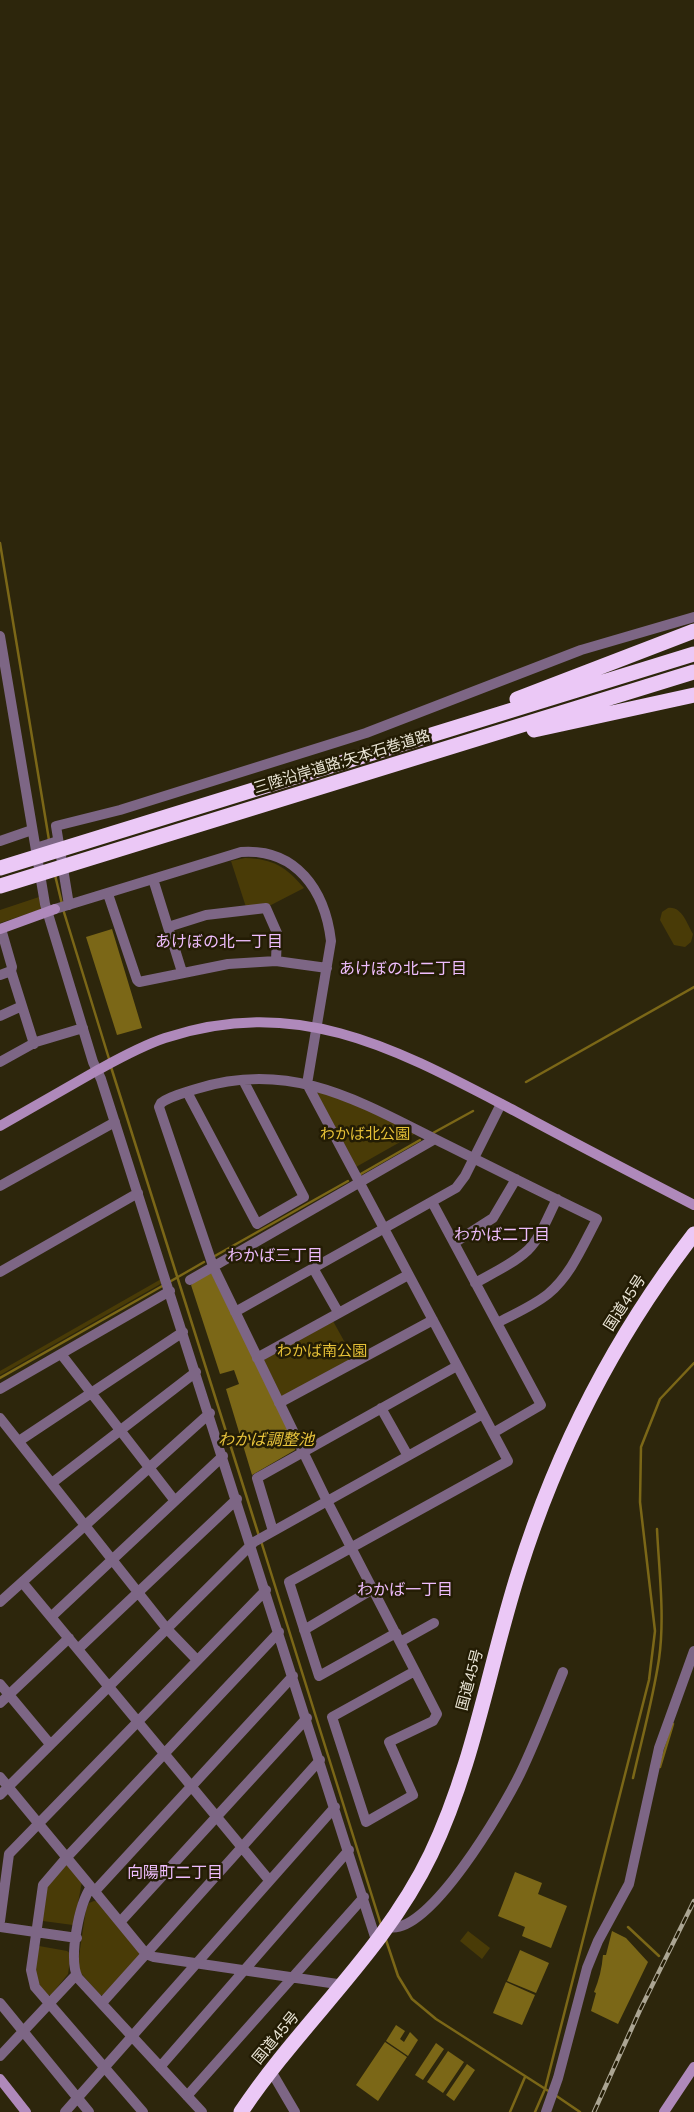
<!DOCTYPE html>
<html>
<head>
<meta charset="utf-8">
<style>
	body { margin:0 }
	canvas { display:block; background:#2d260c }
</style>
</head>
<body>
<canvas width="694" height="2112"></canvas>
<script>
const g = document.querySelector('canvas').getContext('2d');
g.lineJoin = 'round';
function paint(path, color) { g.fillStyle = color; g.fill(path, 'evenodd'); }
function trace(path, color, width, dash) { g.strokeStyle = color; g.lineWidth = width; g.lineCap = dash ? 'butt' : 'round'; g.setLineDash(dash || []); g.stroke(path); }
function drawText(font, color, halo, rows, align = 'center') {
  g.font = font + ' Mulish,"Noto Sans JP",sans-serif'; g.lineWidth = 5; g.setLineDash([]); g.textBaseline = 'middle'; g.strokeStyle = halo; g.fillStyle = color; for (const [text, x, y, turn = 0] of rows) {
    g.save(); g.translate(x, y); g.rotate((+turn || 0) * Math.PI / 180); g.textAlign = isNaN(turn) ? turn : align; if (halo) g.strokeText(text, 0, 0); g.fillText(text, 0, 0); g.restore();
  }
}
paint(new Path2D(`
	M245,858C274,859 286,867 304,888L271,905L246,907L231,861Z
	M39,897L42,907L39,910L0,923V910Z
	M668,908C682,906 687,924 693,934L691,942L685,947L674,945L660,920L662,912Z
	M318,1090L341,1097L416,1133L356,1167L316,1093Z
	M163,1278L164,1282L0,1375V1371Z
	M333,1321L354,1359L281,1397L263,1362L265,1359Z
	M68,1864L82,1881L75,1920L73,1925L43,1921L41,1918L47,1882Z
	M94,1901L101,1902L141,1951L140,1956L105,1995H100L80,1972L78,1963L86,1909L89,1903Z
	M468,1931L490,1948L482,1959L460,1941Z
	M39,1946L67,1951L71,1954L68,1974L51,1995H47C31,1975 34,1970 39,1946Z`), '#493b07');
paint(new Path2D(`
	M112,929L142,1028L117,1035L86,937Z
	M208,1272L212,1274L296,1447L295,1450L252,1475L226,1389L239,1384L234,1370L220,1374L191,1285Z
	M515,1872L542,1883L538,1894L567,1906L551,1948L522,1936L525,1927L498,1916Z
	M612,1931L626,1938L648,1962L618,2024L591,2011L596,1993L594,1992C599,1980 602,1968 603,1955H606Z
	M520,1950L549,1963L536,1993L507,1981Z
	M506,1982L535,1995L522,2025L493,2013Z
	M396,2025L405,2031L400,2039L404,2042L410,2032L418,2040L408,2056L386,2041Z
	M385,2042L407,2057L378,2101L356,2085Z
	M436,2043L444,2049L423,2080L415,2075Z
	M448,2051L464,2062L443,2093L427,2082Z
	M467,2064L475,2070L454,2101L446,2095Z`), '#7b6717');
trace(new Path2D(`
	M0,543L49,840
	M55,875L62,904
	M63,909L110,1062
	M111,1067L259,1536
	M526,1082L694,987
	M433,1133L473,1111
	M359,1175L420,1140
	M213,1257L348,1181
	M171,1281L204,1262
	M0,1378L164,1285
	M261,1541L381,1925
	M660,1767L673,1724
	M633,1778C642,1738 653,1699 659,1659C665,1617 659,1571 657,1529
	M628,1927L659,1956
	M385,1937L398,1976L412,1999L436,2019L550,2092
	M555,2095L580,2112
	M510,2112L525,2077
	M535,2112L545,2089L649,1680L655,1631L640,1502L641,1447L660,1399L694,1363`), '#7b6717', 2.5);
trace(new Path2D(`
	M0,636L45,904L93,1062L101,1079L377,1943
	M0,841L32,830
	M36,848L58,841
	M153,879L182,972
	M108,894L137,980L139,982L228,964L276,961L327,968
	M69,905L56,826L120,810L366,733L581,650L694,617
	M55,909L241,852C296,848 325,890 331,941L307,1084L508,1461L289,1582L319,1676L396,1633
	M168,927L206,915L266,908L277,933L276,961
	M1,929L12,967L11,971
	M0,975L11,971L34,1044
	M0,1016L22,1006
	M0,1062L36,1042L83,1028
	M187,1092L257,1224L304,1197L243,1080
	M0,1186L115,1122
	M432,1202L541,1405L493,1433
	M454,1243L493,1218L516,1179
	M313,1268L338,1312
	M0,1272L138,1193
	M190,1280L435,1139
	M475,1283C493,1273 513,1264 528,1250C541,1237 548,1216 557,1199
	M235,1312L456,1188L465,1176L501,1104
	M61,1354L175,1501
	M257,1358L408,1275
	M0,1389L170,1291
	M279,1403L433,1320
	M381,1408L408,1456
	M0,1418L167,1629L197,1660
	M19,1441L183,1332
	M52,1483L196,1372
	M273,1531L257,1478L457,1366
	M22,1582L269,1880
	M0,1602L210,1413
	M51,1617L223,1456
	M304,1630L373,1589
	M400,1642L434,1623
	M78,1649L237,1499
	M415,1671L437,1714L433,1721L389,1742L413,1795L366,1822L332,1717L415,1671L327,1501L213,1266L159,1107L161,1103C170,1096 184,1093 196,1089C293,1058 364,1104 447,1145C497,1170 547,1195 597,1219C583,1245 571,1275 548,1294C533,1306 514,1314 497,1323
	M0,1684L50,1744
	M0,1703L69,1638
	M0,1777L91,1887C79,1904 68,1959 78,1978L202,2112
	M0,1795L254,1542L483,1414
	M91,1887L146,1954L320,1760
	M95,1891L293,1676
	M0,1921L9,1854L266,1590
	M121,1921L307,1718
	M0,1927L77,1938
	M389,1927C429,1936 504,1807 520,1774C536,1741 549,1706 563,1672
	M0,2003L89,2112
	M102,2003L146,1954L154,1957L344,1985
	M0,2056L76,1975
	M160,2067L349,1850
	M271,2071L295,2112
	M187,2096L364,1897
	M65,2112L335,1807
	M143,2112L35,1987L31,1970L43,1885L67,1857L279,1632
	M546,2112L558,2078L587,1968L598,1941L629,1884L659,1748L694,1651`), '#7d6685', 10);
trace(new Path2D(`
	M0,929L55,909
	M0,1126C32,1108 64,1089 96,1071C118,1059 141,1046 165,1038C300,994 398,1050 515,1111C574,1143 634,1174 694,1205
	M0,2079L26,2112
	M664,2112L694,2067`), '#af89bb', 10);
trace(new Path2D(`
	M517,699L694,631
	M534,730L694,695
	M0,868L694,654
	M0,886L694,672
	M241,2112C301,2022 384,1952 431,1854C474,1764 489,1665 519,1571C557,1450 616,1335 694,1234`), '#ebc8f6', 15);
const rail = new Path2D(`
	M594,2112L640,2010L694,1901`);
trace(rail, '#aba593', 4.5);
trace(rail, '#231c04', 2.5, [8]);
drawText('15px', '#eae5d6', '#231c04', [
	["三陸沿岸道路;矢本石巻道路",342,762,-17],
	["国道45号",625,1303,-57],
	["国道45号",470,1680,-75],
	["国道45号",276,2038,-50]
]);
drawText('15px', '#e5c037', '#231c04', [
	["わかば北公園",365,1134],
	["わかば南公園",322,1351]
]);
drawText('16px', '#eebdfd', '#231c04', [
	["あけぼの北一丁目",219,942],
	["あけぼの北二丁目",403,969],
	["わかば二丁目",502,1235],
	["わかば三丁目",275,1256],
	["わかば一丁目",405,1590],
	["向陽町二丁目",175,1873]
]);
drawText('italic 16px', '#e8c43c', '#231c04', [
	["わかば調整池",266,1440]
]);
</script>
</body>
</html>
